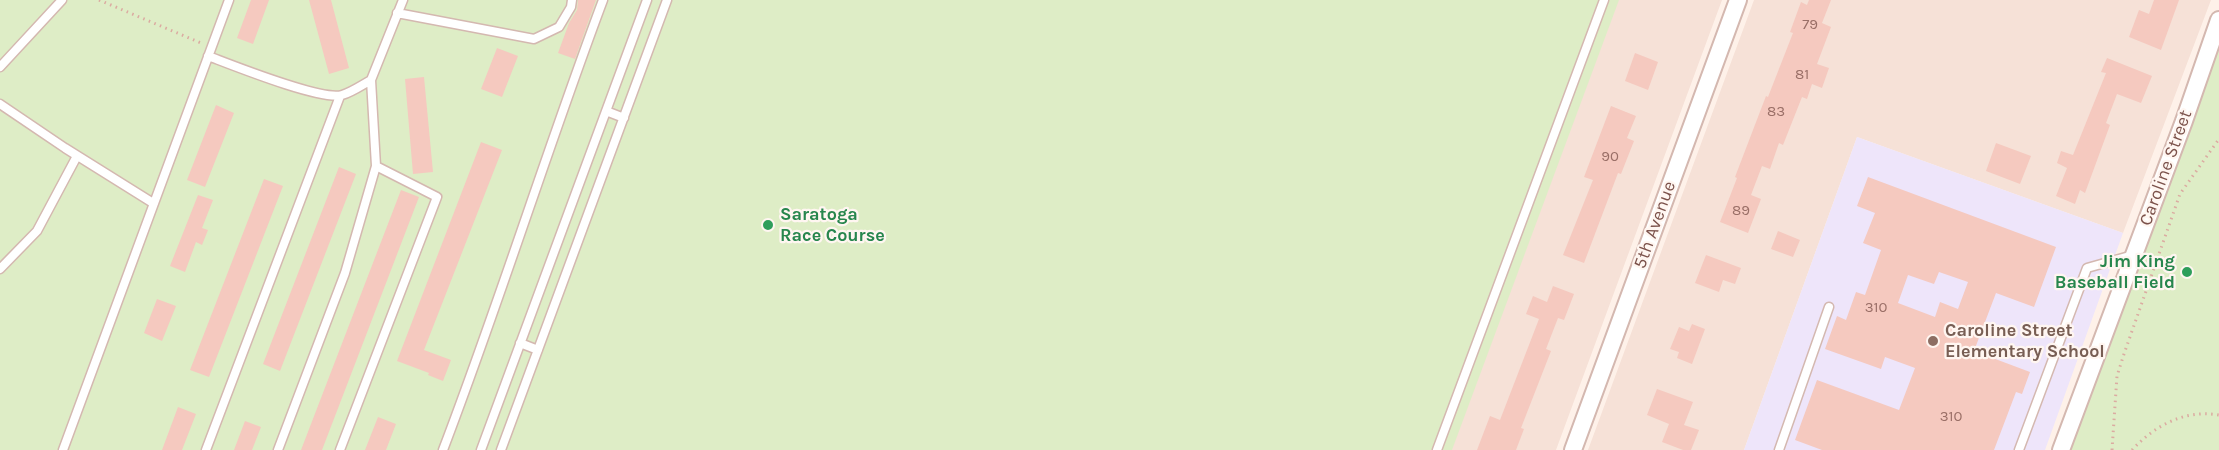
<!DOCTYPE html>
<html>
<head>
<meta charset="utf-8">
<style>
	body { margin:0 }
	canvas { display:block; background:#fef1e9 }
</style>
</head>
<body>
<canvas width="2219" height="450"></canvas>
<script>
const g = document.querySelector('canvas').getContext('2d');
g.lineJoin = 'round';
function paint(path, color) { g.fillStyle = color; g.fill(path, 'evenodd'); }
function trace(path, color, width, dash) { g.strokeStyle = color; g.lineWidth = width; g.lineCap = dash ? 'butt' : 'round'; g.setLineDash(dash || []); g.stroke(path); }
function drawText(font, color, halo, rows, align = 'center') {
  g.font = font + ' Karla,sans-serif'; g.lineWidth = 4.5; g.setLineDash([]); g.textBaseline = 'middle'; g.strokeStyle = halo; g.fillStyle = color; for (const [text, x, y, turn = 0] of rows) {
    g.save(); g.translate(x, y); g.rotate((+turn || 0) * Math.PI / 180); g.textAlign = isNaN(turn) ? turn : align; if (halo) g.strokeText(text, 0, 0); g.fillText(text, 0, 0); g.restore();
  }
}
paint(new Path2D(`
	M1618,0H1722L1556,450H1451Z
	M1754,0H2211L2123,233L1857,137L1744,450H1588Z`), '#f6e1d7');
paint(new Path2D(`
	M1857,137L2123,233L2045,450H1744Z`), '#eee5fa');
paint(new Path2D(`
	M0,0H1619L1452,450H0Z
	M2219,45V450H2071Z`), '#deedc6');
paint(new Path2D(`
	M251,0H269L253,44L237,38Z
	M309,0H331L349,68L329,74Z
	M578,0H596L575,59L558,53L569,23L577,10Z
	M1809,0H1831L1822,23L1831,27L1817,64L1829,68L1822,88L1812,84L1807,99L1802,97L1783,145L1779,143L1770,169L1762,166L1751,195L1761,199L1748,233L1720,222L1737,178L1735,177L1766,96L1768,97L1793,33L1790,32L1801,2L1807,5Z
	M2154,0H2179L2161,50L2129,37L2139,10L2149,14Z
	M497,48L518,56L502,97L481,89Z
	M1635,53L1658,62L1648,90L1625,81Z
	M2107,58L2152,76L2141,103L2117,94L2106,123L2110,125L2085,193L2080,190L2075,204L2056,196L2067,168L2057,163L2061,151L2073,155L2106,73L2101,72Z
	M424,77L433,172L413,174L405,79Z
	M216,105L234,113L205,187L187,180Z
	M1611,106L1636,116L1627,138L1634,141L1621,174L1618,173L1584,263L1563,255L1593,180L1584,177Z
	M481,142L502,150L424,350L451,360L443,381L428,375L429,373L397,361Z
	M1996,143L2031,156L2020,184L1986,171Z
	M339,167L356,174L280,371L263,364Z
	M1868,177L2056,247L2034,307L1996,293L1974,351L2030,372L2022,394L2016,392L1994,450H1822L1795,440L1817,380L1899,410L1915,368L1885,357L1881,369L1825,349L1837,316L1846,320L1856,292L1865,295L1881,250L1863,243L1875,213L1857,206ZM1939,272L1968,282L1958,309L1940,302L1935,317L1898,303L1908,275L1934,284Z
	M264,179L283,186L209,377L190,370Z
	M401,190L419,197L322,450H301Z
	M198,195L213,200L202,228L208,230L202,245L196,242L185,272L170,266Z
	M1778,231L1800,240L1793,257L1771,249Z
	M1706,255L1741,268L1735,284L1723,280L1719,292L1695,283Z
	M1553,286L1574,294L1564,320L1558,318L1546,349L1551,351L1521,428L1524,429L1516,450H1477L1490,416L1500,420L1539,319L1526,314L1533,296L1547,302Z
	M157,299L176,306L162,341L144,333Z
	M1692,324L1705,329L1692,364L1677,358L1679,352L1670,349L1679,327L1689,331Z
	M1657,389L1693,402L1684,425L1699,430L1691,450H1683L1662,442L1669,424L1647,415Z
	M178,407L196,414L182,450H162Z
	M378,417L396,424L386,450H365Z
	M245,421L261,427L252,450H234Z`), '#f5c9bf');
const lane = new Path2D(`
	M397,13L534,39L559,27L571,7L572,0
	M208,56C232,65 321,101 342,95C352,92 362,85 371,80L403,0
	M0,67L62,0
	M0,104L65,148L153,203
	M606,111L624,118
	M0,269L37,231L77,156
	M520,343L538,350
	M63,450L229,0
	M206,450L340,96
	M278,450L345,273L376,166L371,80
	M340,450L437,197L376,166
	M443,450C500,301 547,149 603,0
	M481,450L647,0
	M501,450L667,0
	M1437,450L1604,0
	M1779,450L1829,307
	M2019,450L2087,268L2133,255`);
const street = new Path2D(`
	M1573,450L1738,0
	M2061,450L2184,121L2219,20`);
trace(lane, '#d4b8b0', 11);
trace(street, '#d4b8b0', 20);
trace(new Path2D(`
	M99,0L201,43
	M2112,450L2117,376L2124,354L2180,194L2219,139
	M2132,450C2154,426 2185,409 2219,415`), '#dbaba1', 3, [1.5, 4.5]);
trace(lane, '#fff', 8);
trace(street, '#fff', 16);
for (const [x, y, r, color] of [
	[768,225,6,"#2e9e5b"],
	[2187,272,6,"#2e9e5b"],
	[1933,341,6,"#8d6e63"]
]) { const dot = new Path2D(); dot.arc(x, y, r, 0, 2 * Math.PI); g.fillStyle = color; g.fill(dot); trace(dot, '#fff6f1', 2); }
drawText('15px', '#9a6f67', null, [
	["79",1810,25],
	["81",1802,75],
	["83",1776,112],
	["90",1610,157],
	["89",1741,211],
	["310",1876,308],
	["310",1951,417]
]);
drawText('18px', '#7b514a', '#fff6f1', [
	["Caroline Street",2166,168,-70],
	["5th Avenue",1655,225,-70]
]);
drawText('bold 18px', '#27864d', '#fff6f1', [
	["Saratoga",780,215],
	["Race Course",780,236],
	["Jim King",2175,262,"right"],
	["Baseball Field",2175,283,"right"]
], 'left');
drawText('bold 18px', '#785e54', '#fff6f1', [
	["Caroline Street",1945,331],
	["Elementary School",1945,352]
], 'left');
</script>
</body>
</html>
